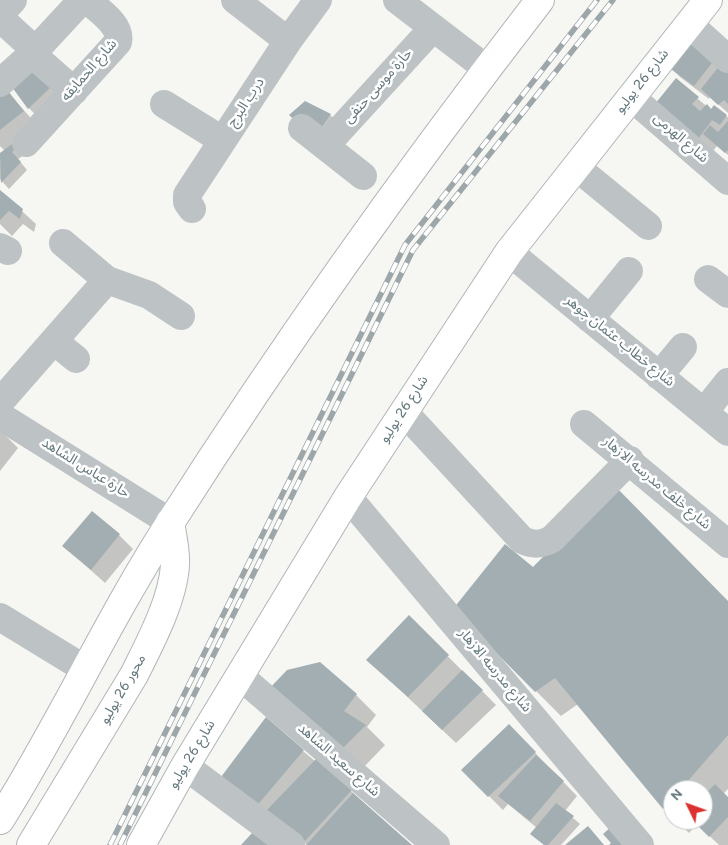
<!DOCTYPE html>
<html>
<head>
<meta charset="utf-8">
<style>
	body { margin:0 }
	#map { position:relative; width:728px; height:845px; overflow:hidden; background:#f6f6f3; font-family:Overpass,sans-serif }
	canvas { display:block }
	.north { position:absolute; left:663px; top:780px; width:50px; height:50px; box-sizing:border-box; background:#fff; border:1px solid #c1c9cb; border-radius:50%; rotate:312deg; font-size:14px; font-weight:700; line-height:20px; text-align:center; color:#63777d }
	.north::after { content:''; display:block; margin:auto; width:18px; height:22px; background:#db322f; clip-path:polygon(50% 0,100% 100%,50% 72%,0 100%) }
</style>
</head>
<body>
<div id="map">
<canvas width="728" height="845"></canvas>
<div class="north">N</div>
</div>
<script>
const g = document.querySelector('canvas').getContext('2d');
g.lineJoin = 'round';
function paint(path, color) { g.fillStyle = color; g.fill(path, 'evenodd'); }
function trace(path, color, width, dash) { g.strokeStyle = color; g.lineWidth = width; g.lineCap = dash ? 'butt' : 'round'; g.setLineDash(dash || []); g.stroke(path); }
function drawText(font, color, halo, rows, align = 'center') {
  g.font = font + ' Overpass,"Noto Sans Arabic",sans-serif'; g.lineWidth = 5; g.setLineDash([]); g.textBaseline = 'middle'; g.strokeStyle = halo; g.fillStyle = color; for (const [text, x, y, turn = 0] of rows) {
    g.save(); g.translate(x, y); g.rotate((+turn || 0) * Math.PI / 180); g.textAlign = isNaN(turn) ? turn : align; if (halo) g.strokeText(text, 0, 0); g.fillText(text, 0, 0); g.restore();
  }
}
paint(new Path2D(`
	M688,35L728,66V113L710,97L709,99L680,77L666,63Z
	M31,60L65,101L42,122L29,108Z
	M676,80L711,110L728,117V155L717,146L712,152L671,118Z
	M4,88L37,125L27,153L18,159L27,170L9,189L0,179V154L5,151L0,146V90Z
	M330,115L337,121L321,143L298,122Z
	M0,191L36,224L34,232L23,224L12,236L0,224Z
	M0,430L18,448L0,471Z
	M119,535L133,549L105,583L64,546Z
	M533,569L728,602V789L723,794L728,799V845H719L697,824L689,833L676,820H703V790H673V817L578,704L561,716L454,609Z
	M409,617L496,705L456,743L382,673Z
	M356,695L376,715L367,727L385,745L361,770L288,710Z
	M509,726L577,796L565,811L580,824L561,845H544L537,828L508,804L503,810L463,770Z
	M303,751L351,791L410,845H307L234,795Z`), '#0003');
paint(new Path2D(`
	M688,33L710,50L705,57L712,63L694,86L664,64Z
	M31,59L52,86L28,109L9,83Z
	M728,64V104L724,100L718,105L701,89L720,65Z
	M676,78L699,97L692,104L700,111L707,104L711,109L714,105L727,115L720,125L712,120L698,139L655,104Z
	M4,86L24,111L0,130V89Z
	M305,101L331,114L314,138L289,115Z
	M728,121V150L725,153L703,134L710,125L718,132Z
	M16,141L21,145L12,152L21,162L1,183L0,153Z
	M0,190L23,209L20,219L9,211L0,220Z
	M614,485L728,601V735L680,790H673V798L663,809L555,678L535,692L453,609L505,544L533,567Z
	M92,511L120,534L91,570L62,546Z
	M409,615L449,655L408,697L366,660Z
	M320,662L357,694L344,711L366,725L340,751L267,691L287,670Z
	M462,670L483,690L442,730L422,711Z
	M266,717L304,750L255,808L218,781Z
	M509,724L536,752L488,797L461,770Z
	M536,755L564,781L530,821L498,796Z
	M316,759L352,790L305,841L265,812Z
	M715,784L728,797V817L709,837L692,820H703V796Z
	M353,793L412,845H306Z
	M556,803L574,816L548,845H544L530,834Z
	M618,821L628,845H609L611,843L603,834Z
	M588,826L604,845H565Z
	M253,832L269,845H241Z`), '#a2aeb1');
const secondary = new Path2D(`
	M0,820C61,723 109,617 172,520C286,341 410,168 540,0
	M141,845L185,766L348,497L509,252L708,0`);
const trunk = new Path2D(`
	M31,845L134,675C150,643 173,600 175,565C176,551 172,536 170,522`);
trace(secondary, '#aeb6b8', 30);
trace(trunk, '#b1b6b8', 30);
trace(new Path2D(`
	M13,0L1,13V19L35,50
	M235,0L288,41
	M397,0L487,69
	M689,24L728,59
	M32,54L74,91
	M0,83L32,54L82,0
	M631,97L728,181
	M164,104L222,140
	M302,128L363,176
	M26,143L118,42C122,25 98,10 87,0
	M325,146L433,28
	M576,167L648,226
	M192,209L187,202V195L288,41L318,0
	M63,243L107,280L149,295L181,316
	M0,247L8,251
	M509,252L728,432
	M708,279L728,294
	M590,319L629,271
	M54,341L76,359
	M659,376L683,347
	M0,402L107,280
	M404,412L522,540C533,545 541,545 552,539L630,460
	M704,412L728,382
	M0,416L170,522
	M584,424L728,544
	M348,497L640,845
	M0,617L85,669
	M241,677L436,845
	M185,766L291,845`), '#bdc3c5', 28);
trace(secondary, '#fff', 28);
trace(trunk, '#fff', 28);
const rail = new Path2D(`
	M110,845L405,245L597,0
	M120,845L413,250L613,0`);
trace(rail, '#9da7aa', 5.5);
trace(rail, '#fff', 4, [11]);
drawText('14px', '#63777d', '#fff', [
	["شارع الحمايقه",90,71,-49],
	["شارع 26 يوليو",643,82,-52],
	["حارة موسى حنفى",379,87,-48],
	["درب البرج",247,103,-57],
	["شارع الهرمى",680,139,41],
	["شارع خطاب عثمان جوهر",619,342,39],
	["شارع 26 يوليو",405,410,-57],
	["حارة عباس الشاهد",85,469,32],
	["شارع خلف مدرسه الازهار",656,484,40],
	["شارع مدرسه الازهار",494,671,50],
	["محور 26 يوليو",124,690,-60],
	["شارع 26 يوليو",193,755,-59],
	["شارع سعيد الشاهد",338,761,41]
]);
</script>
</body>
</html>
